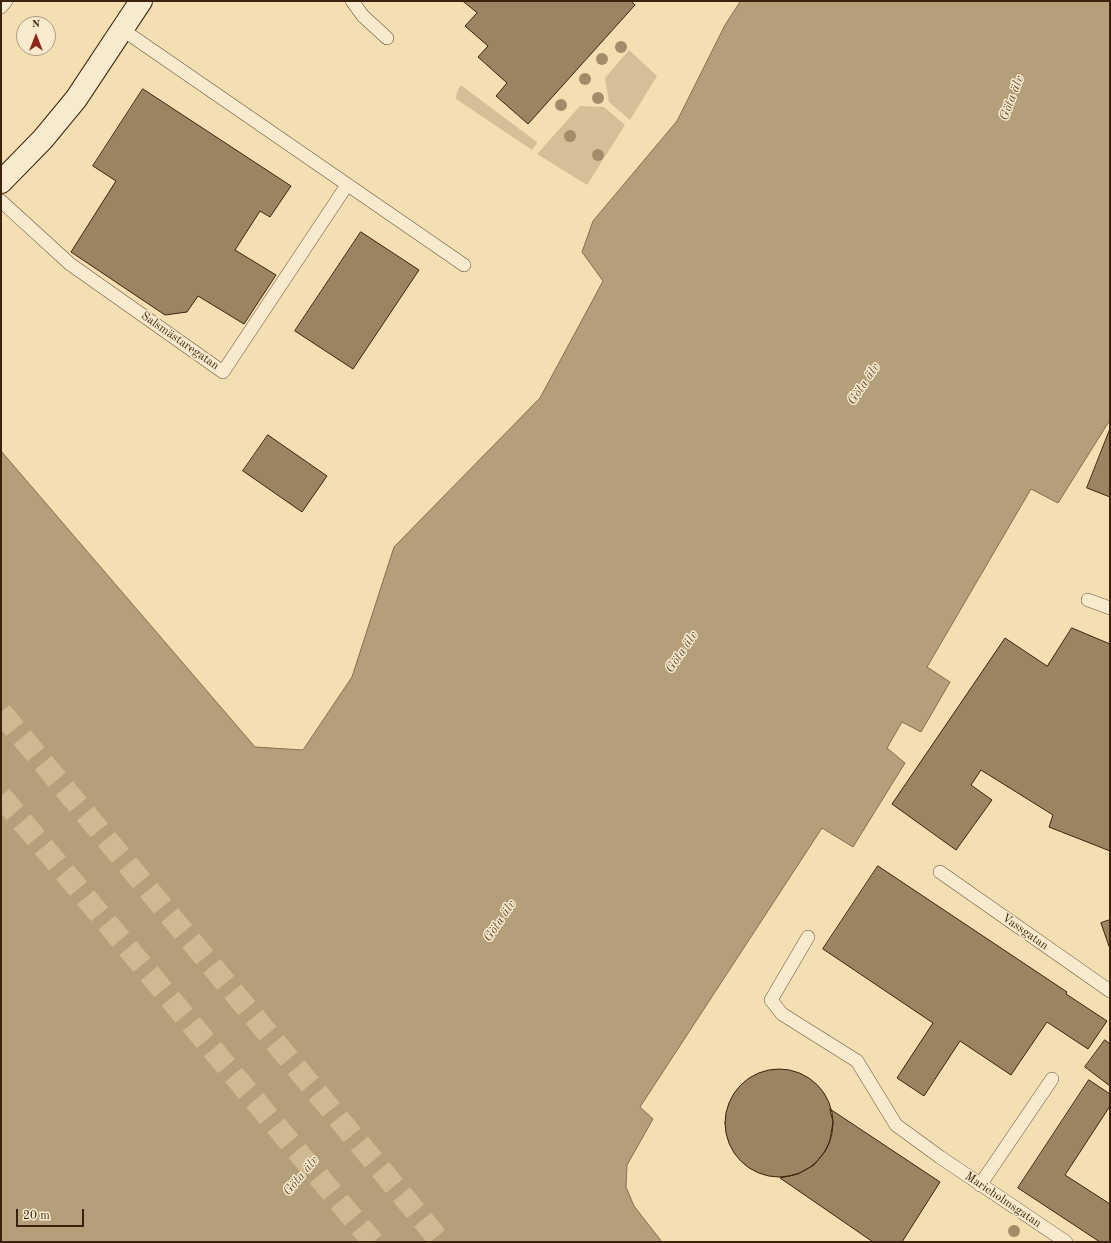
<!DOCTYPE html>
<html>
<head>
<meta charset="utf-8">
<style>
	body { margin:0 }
	#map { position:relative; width:1111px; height:1243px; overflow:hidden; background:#f4dfb3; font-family:"Old Standard TT",serif }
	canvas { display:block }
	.frame { position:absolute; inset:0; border:2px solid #3c220c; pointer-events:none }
	.north { position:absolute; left:16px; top:16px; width:40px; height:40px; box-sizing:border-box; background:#f8eace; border:1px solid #ad9a80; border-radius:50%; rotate:0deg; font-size:11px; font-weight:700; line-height:16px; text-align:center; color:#3c220c }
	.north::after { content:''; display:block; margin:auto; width:14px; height:18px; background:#8f2418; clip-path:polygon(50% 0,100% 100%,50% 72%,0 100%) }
	.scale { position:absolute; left:16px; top:1209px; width:68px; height:18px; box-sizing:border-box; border:2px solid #3c220c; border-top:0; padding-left:5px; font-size:12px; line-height:14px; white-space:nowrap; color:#3c220c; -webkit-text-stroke:3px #f8eace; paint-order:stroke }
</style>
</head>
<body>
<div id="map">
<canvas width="1111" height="1243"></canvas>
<div class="frame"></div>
<div class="north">N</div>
<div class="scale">20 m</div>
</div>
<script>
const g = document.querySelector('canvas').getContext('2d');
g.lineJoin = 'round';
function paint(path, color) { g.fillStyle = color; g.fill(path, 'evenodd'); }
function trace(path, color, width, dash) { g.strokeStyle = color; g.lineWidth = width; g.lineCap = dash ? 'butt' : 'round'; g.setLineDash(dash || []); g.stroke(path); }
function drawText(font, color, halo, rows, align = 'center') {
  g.font = font + ' "Old Standard TT",serif'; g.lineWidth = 3; g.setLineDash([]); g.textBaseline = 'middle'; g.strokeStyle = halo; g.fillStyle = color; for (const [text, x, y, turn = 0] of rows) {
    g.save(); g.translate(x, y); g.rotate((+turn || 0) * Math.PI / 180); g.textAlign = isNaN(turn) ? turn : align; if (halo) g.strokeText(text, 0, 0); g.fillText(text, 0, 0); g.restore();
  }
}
paint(new Path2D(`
	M629,50L657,76L630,120L609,102L605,78Z
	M460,86H462L537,142V143L532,150L456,99L457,92Z
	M580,106L604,107L625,125L587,185L537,154Z`), '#d5bf97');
const water = new Path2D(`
	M741,1H1110V420L1058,503L1031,489L927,667L950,682L921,732L902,722L887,748L905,763L853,847L822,828L640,1107L653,1119L627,1165L626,1187L634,1206L662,1242H1V451L255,747L303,750L352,677L394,547L540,398L603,281L582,252L593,221L677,121L725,25Z`);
paint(water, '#b59f7a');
trace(water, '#856d4e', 1);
const building = new Path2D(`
	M463,1H631L635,5L528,124L496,96L507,83L478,57L488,46L465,26L477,13Z
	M143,89L291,186L270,217L260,211L235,250L276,275L244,324L198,296L187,312L165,315L71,252L116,181L93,166Z
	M361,232L419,270L353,369L295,331Z
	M1110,429V497L1087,488Z
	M268,435L327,476L302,512L243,471Z
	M1072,628L1110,644V851L1049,827L1053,815L981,770L971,785L992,800L956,850L892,804L1005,638L1047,666Z
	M878,866L1067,992L1066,994L1107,1021L1088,1049L1047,1022L1011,1075L960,1041L924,1096L897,1078L933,1023L823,949Z
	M1110,920V949L1101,923Z
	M1105,1040L1110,1044V1086L1085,1067Z
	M725 1123a54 54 0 1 1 108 0a54 54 0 1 1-108 0Z
	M1089,1080L1110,1094V1106L1065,1175L1110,1204V1242H1100L1018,1188Z
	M830,1109L940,1182L902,1242H873L780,1178L798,1174L814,1165L826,1150L830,1140L833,1122Z`);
paint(building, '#9c8463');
trace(building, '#3c220c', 1);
trace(new Path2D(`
	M1,712L441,1242
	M1,796L373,1242`), '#cfb992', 22, [22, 11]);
const lane = new Path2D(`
	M352,1L363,16L387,38
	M1,7L6,1
	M123,30L464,265
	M1,201L70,264L223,372L347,185
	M1088,600L1110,608
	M940,872L1110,991
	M808,937L771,1000L782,1014L857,1061L896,1125L940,1157L1066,1242
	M980,1185L1052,1079`);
const secondary = new Path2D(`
	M1,182L43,139L76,99L141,1`);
trace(lane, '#6a5136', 14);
trace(secondary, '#3c220c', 24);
trace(lane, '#f8eace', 13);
trace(secondary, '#f8eace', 22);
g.fillStyle = '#a48c6a';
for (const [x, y] of [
	[621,47],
	[602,59],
	[585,79],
	[598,98],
	[561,105],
	[570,136],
	[598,155],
	[1014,1231]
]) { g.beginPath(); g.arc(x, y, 6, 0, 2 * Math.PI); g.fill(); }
drawText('12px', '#3c220c', '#f8eace', [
	["Salsmästaregatan",180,341,35],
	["Vassgatan",1025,932,35],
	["Marieholmsgatan",1003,1200,34]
]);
drawText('italic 13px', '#664e32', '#f8eace', [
	["Göta älv",1012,98,-69],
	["Göta älv",864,384,-56],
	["Göta älv",682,652,-56],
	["Göta älv",500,921,-56],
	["Göta älv",301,1176,-50]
]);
</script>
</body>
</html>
